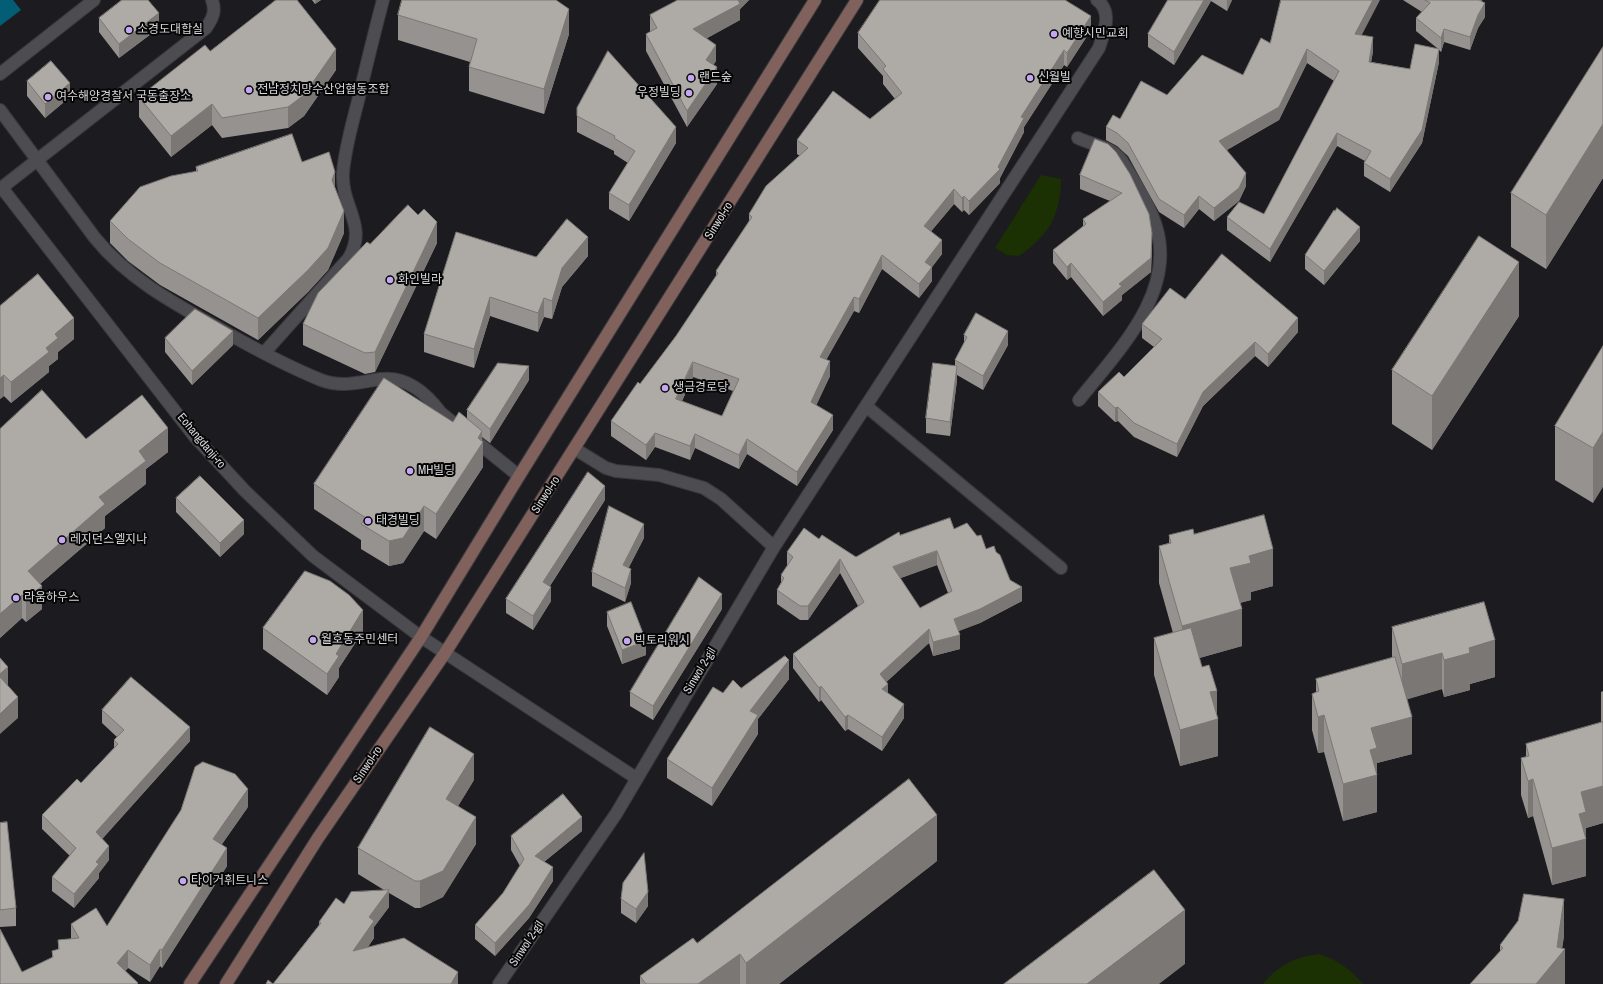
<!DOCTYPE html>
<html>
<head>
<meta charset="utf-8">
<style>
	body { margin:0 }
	canvas { display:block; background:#1c1b1f }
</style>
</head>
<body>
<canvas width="1603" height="984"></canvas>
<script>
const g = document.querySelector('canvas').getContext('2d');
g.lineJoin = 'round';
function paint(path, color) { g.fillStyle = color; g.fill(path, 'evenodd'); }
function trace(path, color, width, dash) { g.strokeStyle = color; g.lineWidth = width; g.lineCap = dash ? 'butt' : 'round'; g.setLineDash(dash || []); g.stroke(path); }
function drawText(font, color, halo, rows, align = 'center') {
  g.font = font + ' "Archivo Narrow","Noto Sans KR",sans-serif'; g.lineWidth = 4; g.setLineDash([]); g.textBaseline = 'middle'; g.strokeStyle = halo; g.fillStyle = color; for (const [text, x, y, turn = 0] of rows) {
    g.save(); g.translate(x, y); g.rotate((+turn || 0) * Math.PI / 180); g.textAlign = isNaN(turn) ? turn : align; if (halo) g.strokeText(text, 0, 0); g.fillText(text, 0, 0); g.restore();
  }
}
paint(new Path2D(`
	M1041,175L1061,179C1061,198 1056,223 1041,237C1035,244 1027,250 1019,256L1007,255L995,248Z
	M1319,954C1338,960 1350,969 1363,984H1263C1278,965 1296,957 1319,954Z`), '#1b3003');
paint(new Path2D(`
	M0,0H13L21,10L0,26Z`), '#035d74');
const street = new Path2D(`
	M0,74L94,0
	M0,110L95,238C130,281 179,306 227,333C257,350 289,367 321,380C342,388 360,382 381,379C407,376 427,394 441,413L519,476
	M1078,138C1094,146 1110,145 1122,161C1134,181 1149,203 1156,226C1177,293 1117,352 1079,400
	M2,188L195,437L245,491L313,556L421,637L636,778
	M0,189L206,28C213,18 216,11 212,0
	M264,353L349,258C368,225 341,207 343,173C345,148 352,125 358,101C366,67 374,34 383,0
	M866,406L1061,568
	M774,547L1099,48C1104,32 1113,12 1097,0
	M499,984L616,814L774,547L721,499L704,488L659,475L616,471L606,468L575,449`);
const secondary = new Path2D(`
	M190,984L421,637L519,476L815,0
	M226,984L318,838L445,653L857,0`);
trace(street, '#39383b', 14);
trace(secondary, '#39383b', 14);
trace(street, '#4d4c51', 12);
trace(secondary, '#81615c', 12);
paint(new Path2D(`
	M312,0H321L315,4Z
	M678,0H749L740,9V20L707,38L716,61L713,65L717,84L687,127L646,51V34L650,32V15Z
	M1168,0H1232L1227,11L1211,1L1174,65L1148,47V34Z
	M1403,0H1482L1481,2L1485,17L1478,28L1470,50L1444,42L1441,52L1439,50V62L1422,143L1390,192L1364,176V163L1365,161L1337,146L1270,262L1227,230V217L1264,214L1334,81L1307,63L1279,120L1227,150L1246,186L1239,201L1214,221L1199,209L1184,228L1159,212L1128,156L1117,146L1106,140V127L1167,95L1243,75L1270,43L1361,35L1373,51L1371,62L1410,69L1437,48L1416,31V18L1422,12Z
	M398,15L569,34L544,114L469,91V67L470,62L398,40Z
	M99,18L159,28L119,58L99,32Z
	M1091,30L1067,67L1064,65L1024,127V132L1000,178V183L969,215L964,210L962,212L954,204L931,231L942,254L932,267V281L919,298L882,269L859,313L854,311L826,360L830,376L816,405L833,430L797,486L747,454L739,469L695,448L690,460L655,447L646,460L611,436V421L640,384L676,336L716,276V271L749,221V214L800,156L797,154V140L870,119L895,99L883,84V76L858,48V33ZM693,377L733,391L722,416L682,401Z
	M1603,47V178L1546,269L1511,247V193Z
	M210,51L336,70L304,116L288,128L222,138L212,125L171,157L139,117V97Z
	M27,81L70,97L45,118L27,96Z
	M577,108L676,143L629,221L609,209V193L628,163L614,154V151L577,132Z
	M1095,139L1152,247L1151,272L1122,295V300L1103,316L1071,277L1067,280L1053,263V250L1083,227V219L1110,201L1080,189V175Z
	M302,162L335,188L344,233L328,270L308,292L258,340L160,285L128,261L110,243V221L196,171V167Z
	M1360,241L1324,285L1305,269V255Z
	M437,243L375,372L365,374L303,345V324L370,244Z
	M588,256L562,287L552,319L544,317L538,332L490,316L474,368L424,352V334L536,257Z
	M1185,299L1298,332L1268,367L1255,356L1203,406L1177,457L1134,437L1118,421L1115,422L1098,406V392L1124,377L1154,347L1142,338V324Z
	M0,306L74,339L58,352V359L49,366V372L11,403L4,396L0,399Z
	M1519,316L1432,450L1392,424V370Z
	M964,335L1008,345L983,390L957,375V380L950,436L926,433V418L955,366V360L964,343Z
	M165,338L233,345L192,385L165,352Z
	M1603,346L1593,503L1555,480V426Z
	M529,380L490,443L482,437L483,467L436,539L424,531L403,563L389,566L361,549V540L314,509V484L453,422L467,419V410Z
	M86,439L168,452L146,469V484L105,516V528L40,584L42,609L26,622L22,618L0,638Z
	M176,498L244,534L220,557L176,512Z
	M605,500L550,586L551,601L533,630L506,613V599Z
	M954,529L986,549L996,552L1010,580L1022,601L980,623L958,631L960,649L933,656L929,643L886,682L888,693L904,718L882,751L848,729L845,731L821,700L819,702L793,668V654L858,606L840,573L808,620H800L777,604V590L781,583V575L787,566V552L819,539L856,557L900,535ZM937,565L948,593L920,608L900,578Z
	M1194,534L1273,586L1251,592V600L1240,603L1242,646L1199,658L1217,715L1218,756L1180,766L1154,675V638L1173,633L1159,583V546L1169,543V535Z
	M644,538L629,567L631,583L625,602L592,586V572Z
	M722,609L653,720L630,706V692Z
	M607,612L646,655L622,664L607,626Z
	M1392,627L1495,677L1470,684V690L1444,697L1442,689L1407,699L1412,754L1377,763V812L1343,821L1324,752L1318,753L1312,730V694L1316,692V679L1392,658Z
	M263,628L363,631L339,668V677L327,695L263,649Z
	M789,679L758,719V734L712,806L667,778V759L723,693L741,688Z
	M1603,691V823L1586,828V876L1552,885L1533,816L1528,818L1521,795V758L1526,757V744L1601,723V692Z
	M102,710L190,741L102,839L109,860L99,873V878L74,908L52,891V877L70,856L42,829V815L81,783L114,748V740L117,737L102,723Z
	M474,780L458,806L476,844L443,897L420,908H415L389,893V907L374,927V938L368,947L458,984H273L319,925V922L344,904L384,890L358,874V848Z
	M248,807L222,844L227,866L162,968L160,966L150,982L128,968L125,971L138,984L22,972L52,958V951L58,950V940L71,939V924L107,926Z
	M0,823L16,908V926L0,927Z
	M582,831L544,862L553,881L529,918L495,956L475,939V925L503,893L520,866L511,850V836Z
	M937,861L779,984H640V976L697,943Z
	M621,899L648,906L636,923L621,913Z
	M1564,936L1562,949L1565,984L1500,951V945Z`), '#96928f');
paint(new Path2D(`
	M315,0H321L315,4Z
	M737,0H749L740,9V20L693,46V29Z
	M1204,0H1211V1L1174,65V52Z
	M1227,0H1232L1227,11Z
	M1373,0H1380L1355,48V34Z
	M1485,3V17L1478,28L1470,50V37L1478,15Z
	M569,9V34L544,114V89Z
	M159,13V28L119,58V44Z
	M1091,16V30L1067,67V53Z
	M1444,29V42L1441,52V38Z
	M1373,37V51L1369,75V62Z
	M716,45V61L706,77V60Z
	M336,49V70L304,116L288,128V107Z
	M1307,49V63L1279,120L1219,154V141Z
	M1439,49V62L1422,143L1390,192V179Z
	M1064,50V65L1024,127V132L1000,178V183L969,215V201L998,167L1021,117Z
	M717,67V84L687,127V111Z
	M70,83V97L45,118V104Z
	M212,104V125L171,157V136Z
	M1603,124V178L1546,269V215Z
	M676,127V143L629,221V205Z
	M1337,133V146L1270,262V249Z
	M335,172V193L332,180Z
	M1246,173V186L1239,201L1214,221V208Z
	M954,189V204L924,240V226Z
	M964,196V210L962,212V198Z
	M1199,196V209L1184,228V215Z
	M344,211V233L328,270L308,292L258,340V318Z
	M437,222V243L375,372V352Z
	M1360,227V241L1324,285V271Z
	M1152,233L1151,272L1122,295V300L1103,316V302L1119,284Z
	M588,237V256L562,287L552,319V301L562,268Z
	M942,240V254L932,267V281L919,298V284L925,262Z
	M882,255V269L859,313V299Z
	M1519,262V316L1432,450V396Z
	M1071,263V277L1067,280V267Z
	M490,297V316L474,368V349Z
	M854,297V311L820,371V357Z
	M544,298V317L538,332V313Z
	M74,318V339L58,352V359L49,366V372L11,403V382L46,348L55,334Z
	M1298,318V332L1268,367V354Z
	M233,331V345L192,385V371Z
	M1008,331V345L983,390V376Z
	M1255,342V356L1203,406L1177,457V444L1203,392Z
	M830,361V376L811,417V402Z
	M693,362V377L676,414V399Z
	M529,366V380L490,443V429Z
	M957,366V380L950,436V422Z
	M4,375V396L0,399V378Z
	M1118,407V421L1115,422V408Z
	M833,415V430L797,486V472Z
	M168,428V452L146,469V484L105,516V528L28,594V571L99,497L139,451Z
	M482,431V443L483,442V467L436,539V514Z
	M1603,432V487L1593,503V448Z
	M655,433V447L646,460V445Z
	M695,434V448L690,460V446Z
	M747,439V454L739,469V455Z
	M605,486V500L543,596V582Z
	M424,506V531L403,563L389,566V541Z
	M244,520V534L220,557V543Z
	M644,524V538L623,579V565Z
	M1273,549V586L1251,592V600L1230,605V568L1249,556Z
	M937,551V565L893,581V567Z
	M840,559V573L808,620V606Z
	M631,569V583L625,602V588Z
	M42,586V609L26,622V599Z
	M551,587V601L533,630V616Z
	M1022,587V601L980,623L954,633V619Z
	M722,594V609L653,720V706Z
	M22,595V618L0,638V614Z
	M1242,609V646L1182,663V626Z
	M363,610V631L339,668V677L327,695V674L336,654Z
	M929,629V643L880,688V674Z
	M960,635V649L933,656V642Z
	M1495,640V677L1470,684V690L1444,697V660L1469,648Z
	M646,641V655L622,664V650Z
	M1442,653V689L1402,701V664Z
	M789,660V679L758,719V734L712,806V788L750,711Z
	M8,667V688L0,695V674Z
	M888,684V698L882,689Z
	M821,686V700L819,702V688Z
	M1217,691V719H1218V756L1180,766V730L1210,692Z
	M18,697V718L0,734V714Z
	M904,704V718L882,751V737Z
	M848,715V729L845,731V717Z
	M1324,715V752L1318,753V717Z
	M1412,717V754L1377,763V812L1343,821V784L1370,750L1371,728Z
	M190,727V741L96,846V832Z
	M474,754V780L446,826V799Z
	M1533,779V816L1528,818V781Z
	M1603,786V823L1586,828V876L1552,885V848L1579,814L1581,792Z
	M248,789V807L213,857V839Z
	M937,815V861L779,984H746V963Z
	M476,817V844L443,897L420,908V881Z
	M582,817V831L535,869V856Z
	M109,846V860L99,873V878L74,908V894L96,862Z
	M227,848V866L162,968V950Z
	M553,867V881L529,918L495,956V943Z
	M389,890V907L374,927V938L353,968V951L369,917Z
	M648,892V906L636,923V909Z
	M1564,899V936L1561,954L1565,949V984H1536L1557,947Z
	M1185,910V964L1159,984H1087Z
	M160,949V966L150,982V965Z
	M128,950V968L117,981V963Z
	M740,954V984H698Z
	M458,972V984H451Z`), '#7a7774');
const building = new Path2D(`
	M122,0H148L159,13L119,44L99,18Z
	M276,0H297L336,49L304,95L288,107L222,118L212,104L171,136L139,97L205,45L210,51Z
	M402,0H556L569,9L544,89L469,67L477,39L398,15Z
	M678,0H738L740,4L693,29L716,45L706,60L717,67L687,111L646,34L657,28L650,15Z
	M880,0H1065L1091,16L1067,53L1064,50L1021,117L1024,118L998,167L1000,169L969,201L964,196L962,198L954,189L924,226L942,240L925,262L932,267L919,284L882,255L859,299L854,297L820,357L830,361L811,402L833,415L797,472L747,439L739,455L695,434L690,446L655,433L646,445L611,421L638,382L640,384L676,336L718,273L716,271L752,217L749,214L766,186L808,148L797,140L833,91L870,119L902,93L883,69L886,66L858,33ZM693,362L739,379L722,416L676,399Z
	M1168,0H1204L1174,52L1148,34Z
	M1281,0H1373L1355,34L1373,37L1369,62L1410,69L1415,44L1439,49L1422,130L1390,179L1364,163L1371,151L1337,133L1270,249L1227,217L1239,202L1264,214L1339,71L1307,49L1279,107L1219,141L1246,173L1239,188L1214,208L1199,196L1184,215L1159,199L1128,143L1117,133L1106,127L1113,115L1120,119L1141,81L1167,95L1202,55L1243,75L1261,38L1270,43Z
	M1425,0H1479L1485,3L1478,15L1470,37L1444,29L1441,38L1416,18L1430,3Z
	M1603,47V124L1546,215L1511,193Z
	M608,51L676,127L629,205L609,193L635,151L614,138L615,136L577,116V108Z
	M51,61L70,83L45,104L27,81Z
	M292,134L302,162L329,152L335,172L332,180L344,211L328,248L308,270L258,318L160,263L128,239L110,221L140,187L171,176L198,171L196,167Z
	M1095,139L1108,144L1116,152L1130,174L1149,214L1152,233L1151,258L1119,284L1122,286L1103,302L1071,263L1067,267L1053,250L1086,224L1083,219L1122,193L1080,175Z
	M408,205L418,215L424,209L437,222L375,352L365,353L303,324L318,293L367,242L370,244Z
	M1337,208L1360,227L1324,271L1305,255L1334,210L1335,211Z
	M567,219L588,237L562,268L552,301L544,298L538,313L490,297L474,349L424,334L456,232L536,257Z
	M1479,236L1519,262L1432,396L1392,370Z
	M1222,254L1298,318L1268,354L1255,342L1203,392L1177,444L1134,423L1118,407L1115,408L1098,392L1119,372L1124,377L1162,339L1142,324L1170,288L1185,299Z
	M38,274L74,318L55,334L58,338L46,348L49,352L11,382L4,375L0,378V306Z
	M195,309L233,331L192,371L165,338Z
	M976,313L1008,331L983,376L955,360L967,337L964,335Z
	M1603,346V432L1593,448L1555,426Z
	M498,363L529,366L490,429L467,410Z
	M933,363L957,366L950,422L926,418Z
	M384,378L453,422L459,412L482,431L478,438L483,442L436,514L424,506L403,538L389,541L361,524L366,518L314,484Z
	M42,390L86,439L142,395L168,428L139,451L146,461L99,497L105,504L28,571L42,586L26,599L22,595L0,614V429Z
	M588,472L605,486L543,582L551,587L533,616L506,599Z
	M200,476L244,520L220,543L176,498Z
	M609,506L644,524L623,565L631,569L625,588L592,572Z
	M1264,515L1273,549L1249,556L1251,563L1230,568L1242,609L1182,626L1159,546L1171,543L1169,535L1193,529L1194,534Z
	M950,518L954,529L967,523L977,536L981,535L986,549L994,546L996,552L1000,555L1010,580L1022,587L980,609L954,619L960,635L933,642L929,629L880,674L888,684L882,689L904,704L882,737L848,715L845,717L821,686L819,688L793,654L864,602L840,559L808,606H800L777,590L784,578L781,575L793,557L787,552L804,528L819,539L822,535L856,557L899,532L900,535ZM937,551L952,591L920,608L893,567Z
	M305,571L330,581L349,595L363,610L336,654L339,656L327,674L263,628Z
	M699,577L722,594L653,706L630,692Z
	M631,602L646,641L622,650L607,612Z
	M1484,602L1495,640L1469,648L1470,653L1444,660L1442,653L1402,664L1392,627Z
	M1191,628L1202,667L1209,665L1217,691L1210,692L1218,719L1180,730L1154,638Z
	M785,656L789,660L750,711L758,715L712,788L667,759L713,687L723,693L733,680L741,688Z
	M1395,657L1412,717L1371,728L1377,748L1370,750L1377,775L1343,784L1324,715L1318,717L1312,694L1319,691L1316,679Z
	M0,658L8,667L0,674Z
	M0,677L18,697L0,714Z
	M131,677L190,727L96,832L109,846L96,862L99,864L74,894L52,877L76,848L42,815L77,779L81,783L118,744L114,740L124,730L102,710Z
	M1603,722V786L1581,792L1586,812L1579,814L1586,839L1552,848L1533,779L1528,781L1521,758L1529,756L1526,744Z
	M430,727L474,754L446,799L476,817L443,871L420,881H415L358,848Z
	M203,762L235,774L248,789L213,839L227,848L162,950L160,949L150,965L128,950L117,963L138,983L137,984H0V929L22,972L53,957L52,951L59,949L58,940L79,938L71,924L96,908L107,926L181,810L195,767Z
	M909,779L937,815L746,963L740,954L698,984H646L640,976L693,938L697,943Z
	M563,794L582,817L535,856L553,867L529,905L495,943L475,925L503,893L524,859L511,836Z
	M7,822L16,908L0,910V823Z
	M644,853L648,892L636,909L621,899L623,883Z
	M1154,870L1185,910L1087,984H1004Z
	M389,890L369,917L374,921L353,951L404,938L458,972L451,984H266L268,980L273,984L321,923L319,922L336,898L344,904L351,892Z
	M1524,894L1564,899L1557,947L1565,949L1536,984H1470L1503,948L1500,945L1518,921Z`);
paint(building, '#aeaaa6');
trace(building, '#7a7774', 1);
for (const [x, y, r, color] of [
	[129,30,4,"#c5a6f0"],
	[1054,34,4,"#c5a6f0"],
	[691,78,4,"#c5a6f0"],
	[1030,78,4,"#c5a6f0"],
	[249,90,4,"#c5a6f0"],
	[689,93,4,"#c5a6f0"],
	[48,97,4,"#c5a6f0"],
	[390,280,4,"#c5a6f0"],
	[665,388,4,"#c5a6f0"],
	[410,471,4,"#c5a6f0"],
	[368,521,4,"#c5a6f0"],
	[62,540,4,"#c5a6f0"],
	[16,598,4,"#c5a6f0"],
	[313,640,4,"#c5a6f0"],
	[627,641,4,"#c5a6f0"],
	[183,881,4,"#c5a6f0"]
]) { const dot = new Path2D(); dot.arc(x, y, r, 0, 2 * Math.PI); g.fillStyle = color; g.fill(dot); trace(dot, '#060607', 1.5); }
drawText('12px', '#d7d6d9', '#060607', [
	["소경도대합실",137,30],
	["예향시민교회",1062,34],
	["랜드숲",699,78],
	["신월빌",1038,78],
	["전남정치망수산업협동조합",257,90],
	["우정빌딩",681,93,"right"],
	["여수해양경찰서 국동출장소",56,97],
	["화인빌라",398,280],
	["생금경로당",673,388],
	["MH빌딩",418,471],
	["태경빌딩",376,521],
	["레지던스엘지나",70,540],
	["라움하우스",24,598],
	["월호동주민센터",321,640],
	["빅토리워시",635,641],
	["타이거휘트니스",191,881]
], 'left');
drawText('12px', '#d7d6d9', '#060607', [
	["Sinwol-ro",719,221,-58],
	["Eohangdanji-ro",201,441,50],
	["Sinwol-ro",546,495,-57],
	["Sinwol 2-gil",700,671,-59],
	["Sinwol-ro",368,765,-56],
	["Sinwol 2-gil",527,944,-56]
]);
</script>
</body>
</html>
